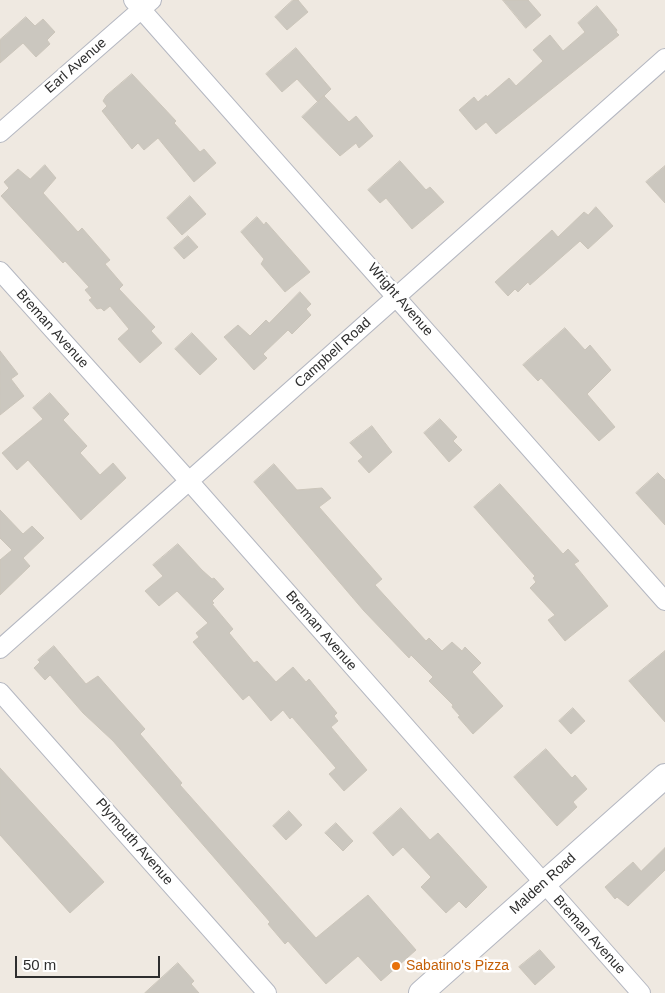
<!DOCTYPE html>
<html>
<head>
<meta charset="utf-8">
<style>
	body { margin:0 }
	#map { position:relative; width:665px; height:993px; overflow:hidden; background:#efe9e1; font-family:Arial,sans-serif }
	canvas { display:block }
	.scale { position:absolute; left:15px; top:956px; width:145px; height:22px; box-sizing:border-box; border:2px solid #2e2e2e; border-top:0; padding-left:6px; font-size:15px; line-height:18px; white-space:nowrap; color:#2e2e2e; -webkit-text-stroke:4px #fff; paint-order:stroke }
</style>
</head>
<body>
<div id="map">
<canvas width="665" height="993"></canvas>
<div class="scale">50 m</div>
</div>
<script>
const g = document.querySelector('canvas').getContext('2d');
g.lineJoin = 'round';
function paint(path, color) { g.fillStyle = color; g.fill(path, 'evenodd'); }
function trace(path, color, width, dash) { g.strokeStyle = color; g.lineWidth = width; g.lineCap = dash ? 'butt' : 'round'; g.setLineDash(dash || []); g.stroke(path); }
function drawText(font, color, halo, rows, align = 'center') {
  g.font = font + ' Arial,sans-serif'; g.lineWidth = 5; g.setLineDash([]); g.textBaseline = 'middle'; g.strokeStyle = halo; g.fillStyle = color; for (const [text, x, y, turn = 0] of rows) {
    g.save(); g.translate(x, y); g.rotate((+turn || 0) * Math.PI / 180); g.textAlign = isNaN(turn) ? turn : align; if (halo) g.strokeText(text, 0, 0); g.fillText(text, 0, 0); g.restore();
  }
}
const building = new Path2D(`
	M293,0H298L308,12L287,30L275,17Z
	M503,0H528L541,15L526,28Z
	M597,6L617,30L616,32L619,35L496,134L486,122L476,130L459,110L474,97L478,102L486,95L487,97L509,78L516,86L543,61L533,50L550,35L563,51L585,32L578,23Z
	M26,17L35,26L43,19L55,32L47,40L50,44L36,57L23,43L0,63V40Z
	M296,48L331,89L318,102L297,79L282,92L266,74Z
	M132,74L176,121L174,123L200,152L204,149L216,163L194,182L158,138L144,150L138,143L132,149L102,111L107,106L103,101L106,96Z
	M324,96L349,122L356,116L373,136L359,148L356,143L340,156L302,117Z
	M400,161L426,190L430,187L444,202L412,229L386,198L380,203L368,190Z
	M45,165L56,178L43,193L78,232L82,228L110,260L105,264L123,285L119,289L155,327L151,331L162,343L140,363L118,339L129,329L110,306L104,311L101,308L97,309L89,300L92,298L85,290L89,287L65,261L63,263L1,196L9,188L4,182L18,169L30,179Z
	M665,166V203L646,182Z
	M190,196L206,214L182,235L167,218Z
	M596,207L613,226L588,249L580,241L530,285L528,282L518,292L515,289L508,296L495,282L552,230L558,237L584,212L588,215Z
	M257,217L264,225L266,222L310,272L285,292L261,264L264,259L241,232Z
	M188,236L198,247L184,259L174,248Z
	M300,292L311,304L306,309L311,315L292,334L288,330L263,354L267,358L254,370L224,337L238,325L250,336L266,320L269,323Z
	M565,328L585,350L590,345L611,370L587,394L615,427L599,441L541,378L538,381L523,365Z
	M192,333L217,359L200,375L175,349Z
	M0,351L18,374L11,379L24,396L0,415Z
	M50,393L69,414L63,420L87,446L80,453L100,475L113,463L126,478L81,520L28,460L17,470L2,453L43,419L33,408Z
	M440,419L457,437L453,441L462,450L449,462L424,433Z
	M372,426L392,452L369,473L358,461L363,457L350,443Z
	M274,464L297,490L322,488L331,498L319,507L382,579L375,585L426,641L429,638L442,651L452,642L462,651L465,647L481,663L472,672L503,706L473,734L458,717L460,716L452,707L453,705L429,681L433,677L411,655L409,658L364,611L254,482Z
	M658,473L665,480V525L636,493Z
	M500,484L563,554L568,549L579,561L574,564L608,606L565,641L548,620L555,615L530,588L536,582L533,578L535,576L474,507Z
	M0,510L23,534L32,526L44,538L23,558L30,566L0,595V560L12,550L0,538Z
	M178,544L202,570L212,579L214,578L224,589L212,601L214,603L212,604L233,629L229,633L254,663L257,661L276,682L293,667L306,682L309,679L337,713L334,716L338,721L331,727L367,770L344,791L329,774L336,768L292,717L290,719L283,710L271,721L249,695L243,700L193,642L199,637L196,633L208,623L177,591L159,606L145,591L163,576L153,565Z
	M54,646L86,684L98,676L120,701L145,729L140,734L182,783L180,785L316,938L368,895L416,950L381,981L358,956L326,984L288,941L285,944L268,924L270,922L113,741L83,713L50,675L45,680L34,668L40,662L38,660Z
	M665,651V722L629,681Z
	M573,708L585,721L571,734L559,721Z
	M546,749L572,778L575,775L587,789L573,802L577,807L557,826L514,777Z
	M0,768L104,882L70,913L0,835Z
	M401,808L430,840L438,833L487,887L466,908L459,901L446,913L421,887L431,877L403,847L393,856L373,833Z
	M289,811L302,825L286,840L273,826Z
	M336,823L353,841L343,851L325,833Z
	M665,848V870L628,906L617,897L615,899L605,887L633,862L641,871Z
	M540,950L555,967L535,985L519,967Z
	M178,963L194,981L191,984L199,993H145Z`);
paint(building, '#cbc7bf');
trace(building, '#cbc5ba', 1);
const street = new Path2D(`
	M133,0L665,601
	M0,133L152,0
	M0,271L189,481L641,993
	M0,649L665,58
	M0,692L267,993`);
const secondary = new Path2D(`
	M421,993L665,776`);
trace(street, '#b4b7c1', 20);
trace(secondary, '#b4b7c1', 26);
trace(street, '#fff', 18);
trace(secondary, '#fff', 24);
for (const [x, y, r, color] of [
	[396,966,5,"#e8710a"]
]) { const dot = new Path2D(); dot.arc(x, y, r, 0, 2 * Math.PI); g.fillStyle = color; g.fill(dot); trace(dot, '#fff', 2); }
drawText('14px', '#2e2e2e', '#fff', [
	["Earl Avenue",76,66,-41],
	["Wright Avenue",400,300,49],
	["Breman Avenue",52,329,48],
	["Campbell Road",333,353,-42],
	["Breman Avenue",321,631,49],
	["Plymouth Avenue",134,842,49],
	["Malden Road",543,884,-42],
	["Breman Avenue",589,935,48]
]);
drawText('14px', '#c56008', '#fff', [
	["Sabatino's Pizza",406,966]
], 'left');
</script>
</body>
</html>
